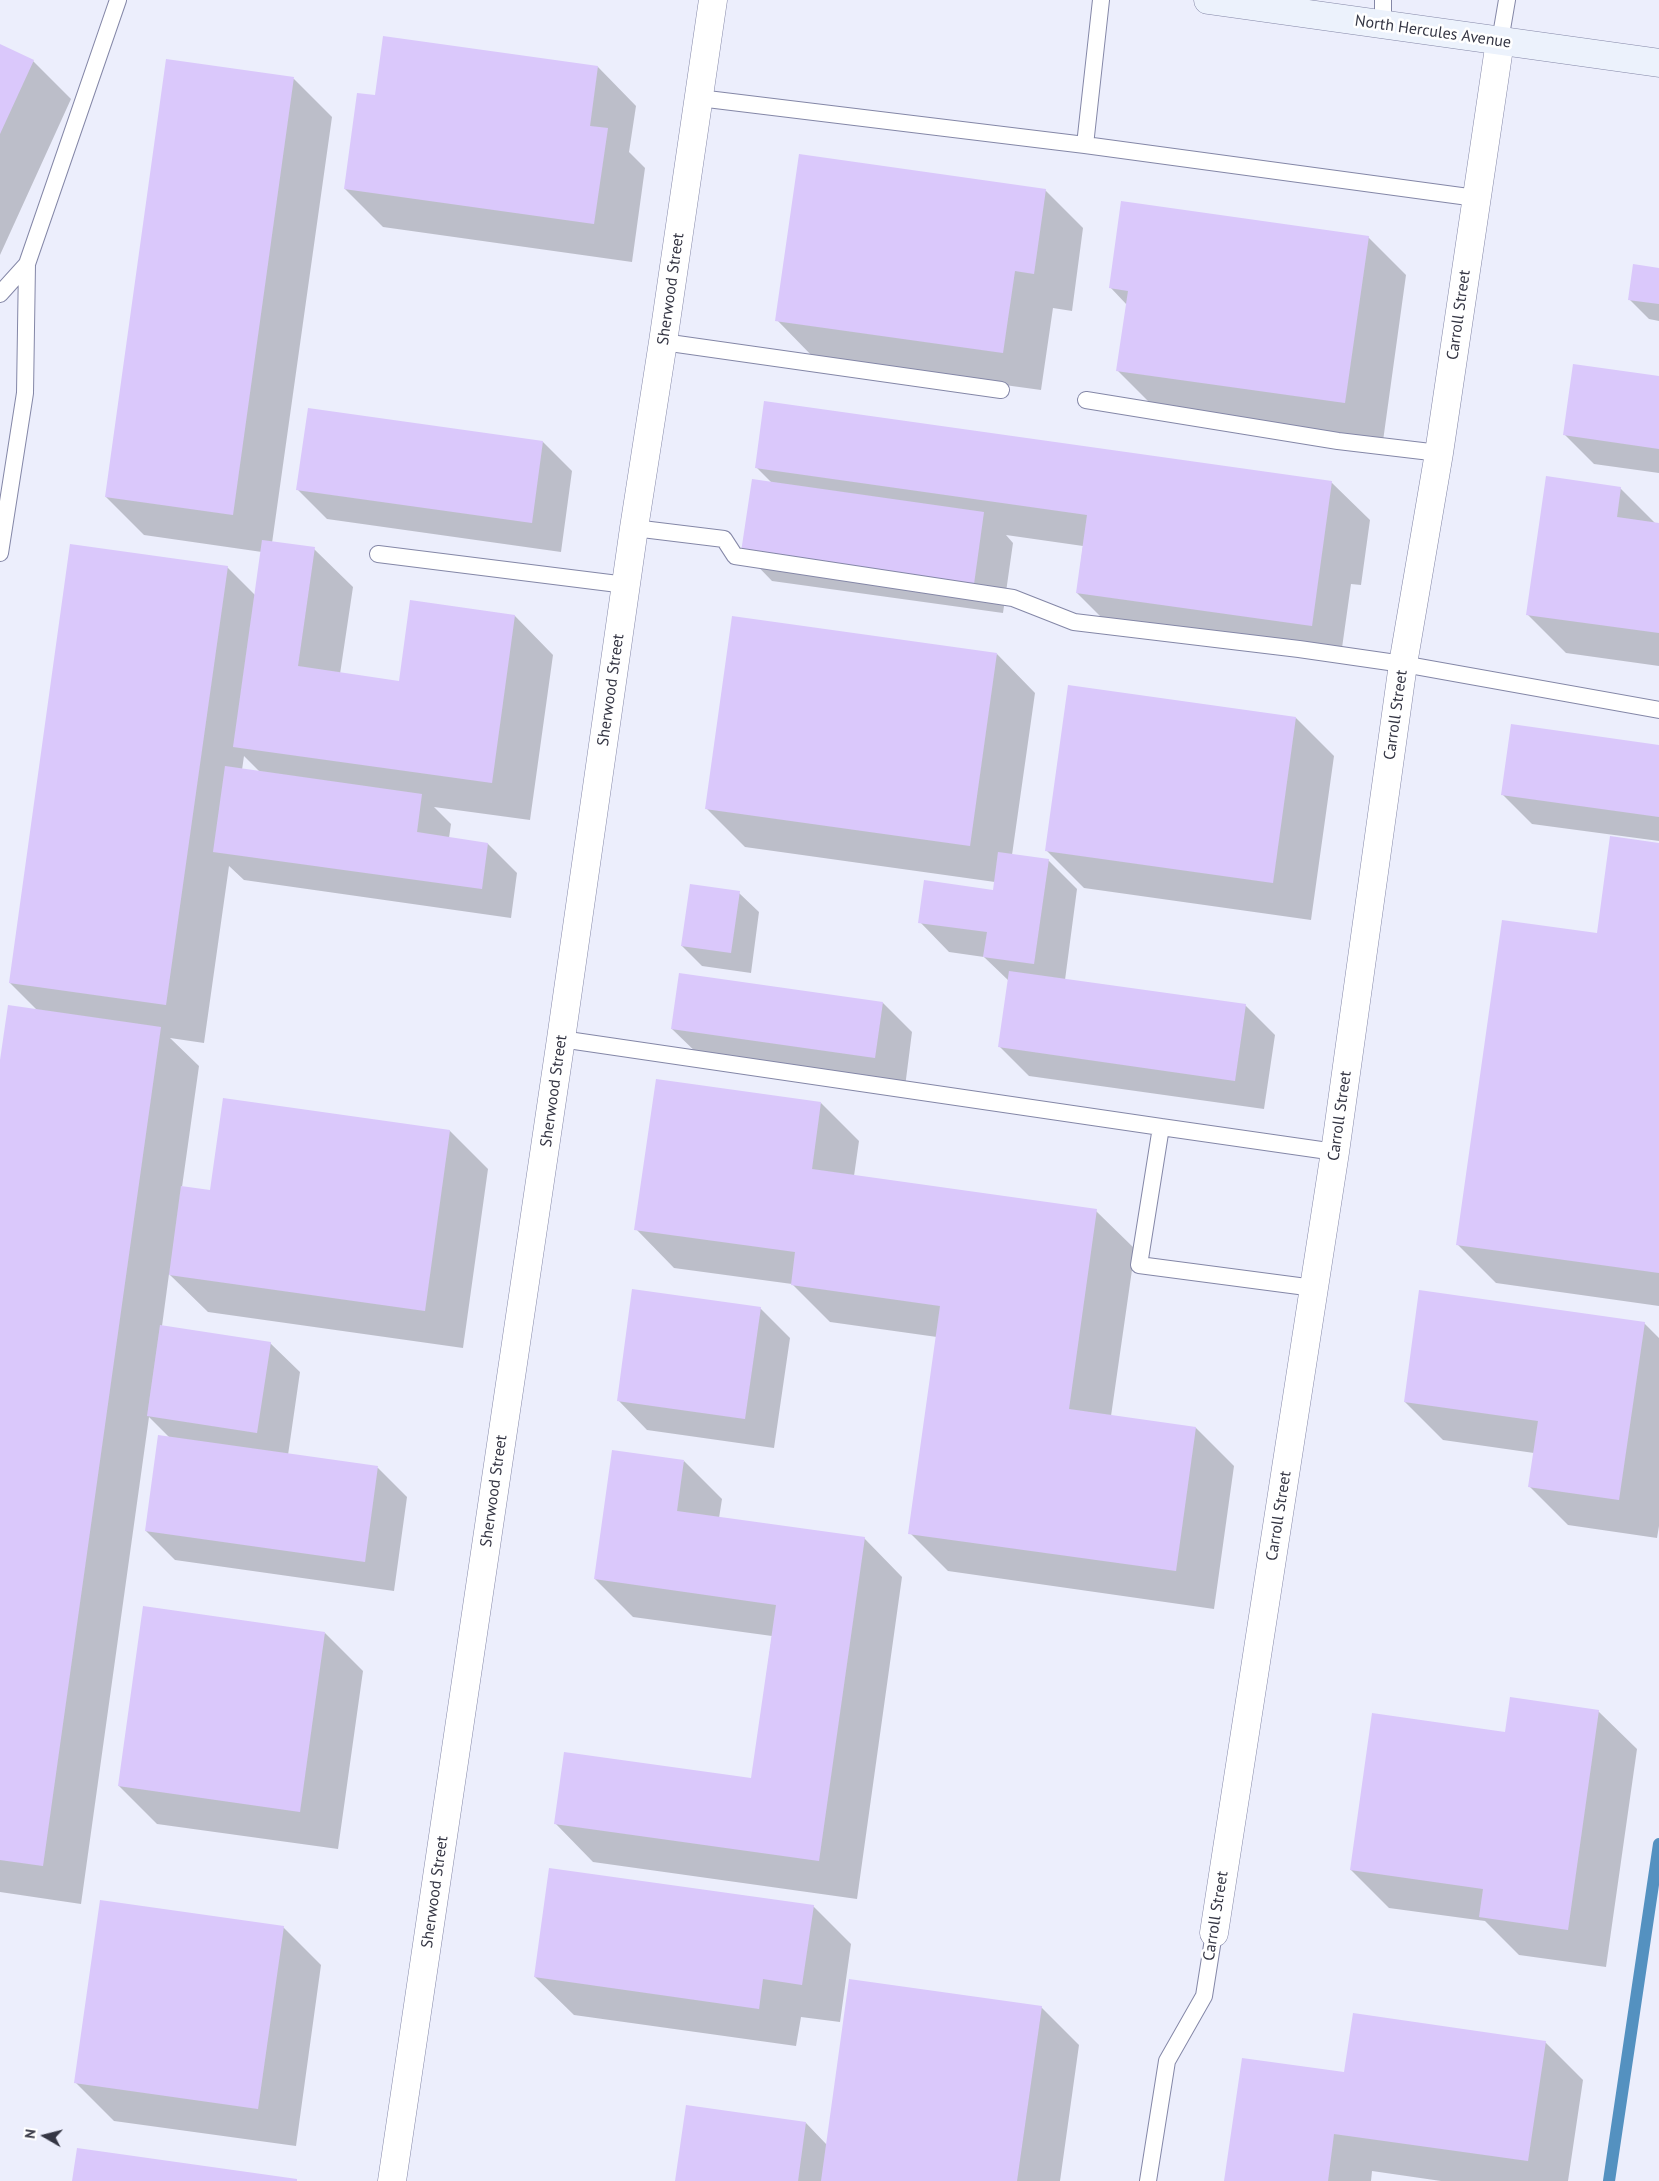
<!DOCTYPE html>
<html>
<head>
<meta charset="utf-8">
<style>
	body { margin:0 }
	#map { position:relative; width:1659px; height:2181px; overflow:hidden; background:#eceefc; font-family:"PT Sans",sans-serif }
	canvas { display:block }
	.north { position:absolute; left:20px; top:2111px; width:50px; height:50px; -webkit-text-stroke:4px #fff; paint-order:stroke; rotate:278deg; font-size:14px; font-weight:700; line-height:20px; text-align:center; color:#353644 }
	.north::after { content:''; display:block; margin:auto; width:18px; height:22px; background:#353644; clip-path:polygon(50% 0,100% 100%,50% 72%,0 100%) }
</style>
</head>
<body>
<div id="map">
<canvas width="1659" height="2181"></canvas>
<div class="north">N</div>
</div>
<script>
const g = document.querySelector('canvas').getContext('2d');
g.lineJoin = 'round';
function paint(path, color) { g.fillStyle = color; g.fill(path, 'evenodd'); }
function trace(path, color, width, dash) { g.strokeStyle = color; g.lineWidth = width; g.lineCap = dash ? 'butt' : 'round'; g.setLineDash(dash || []); g.stroke(path); }
function drawText(font, color, halo, rows, align = 'center') {
  g.font = font + ' "PT Sans",sans-serif'; g.lineWidth = 5; g.setLineDash([]); g.textBaseline = 'middle'; g.strokeStyle = halo; g.fillStyle = color; for (const [text, x, y, turn = 0] of rows) {
    g.save(); g.translate(x, y); g.rotate((+turn || 0) * Math.PI / 180); g.textAlign = isNaN(turn) ? turn : align; if (halo) g.strokeText(text, 0, 0); g.fillText(text, 0, 0); g.restore();
  }
}
paint(new Path2D(`
	M0,46L33,61L71,99L0,255Z
	M168,61L294,79L332,117L272,543L314,549L353,587L340,674L400,682L411,602L515,616L553,655L530,820L434,807L451,824L449,838L488,844L517,873L511,918L244,880L229,866L204,1043L170,1038L199,1066L182,1187L211,1191L450,1131L488,1169L463,1348L208,1312L169,1274L162,1326L270,1343L300,1372L288,1455L378,1468L407,1497L394,1591L175,1560L146,1531L171,1439L149,1417L81,1904L0,1892V1069L38,1011L10,983L227,567L256,596L262,552L144,535L106,497ZM244,756L260,772L242,770Z
	M598,67L636,106L629,152L645,168L632,262L383,227L345,189L376,97Z
	M1045,190L1083,228L1072,311L1053,308L1041,390L815,359L777,320Z
	M1368,237L1406,275L1383,441L1156,409L1118,371L1127,305L1110,287Z
	M1659,269V321L1649,319L1630,300Z
	M1659,377V473L1594,464L1565,435Z
	M309,409L543,442L572,471L561,552L327,519L298,490Z
	M756,467L1331,482L1370,520L1361,585L1351,584L1341,655L1106,622L1077,593L1083,546L1006,535L1013,543L1003,613L772,581L743,551L772,483Z
	M1620,488L1656,524H1659V666L1566,653L1527,614Z
	M997,654L1035,693L1012,855L1048,860L1077,889L1065,980L1245,1005L1275,1035L1264,1109L1029,1076L1000,1047L1009,981L984,957L949,952L920,922L994,891L995,882L745,847L707,809Z
	M1296,718L1334,756L1311,920L1084,888L1046,850Z
	M1659,746V841L1532,824L1502,794Z
	M1659,844V1306L1496,1283L1458,1245L1598,935Z
	M739,893L759,912L751,973L702,966L682,946Z
	M883,1003L912,1032L905,1087L702,1058L672,1029Z
	M821,1103L859,1141L854,1176L1096,1211L1135,1249L1111,1416L1196,1428L1234,1466L1214,1609L948,1571L910,1533L937,1337L830,1322L792,1284L674,1268L636,1229Z
	M760,1308L790,1338L774,1448L647,1430L618,1400Z
	M1644,1323L1659,1338V1526L1657,1538L1568,1525L1530,1487L1534,1453L1443,1440L1405,1402Z
	M684,1461L722,1499L719,1518L864,1538L902,1577L857,1899L593,1862L555,1823L752,1779L772,1636L633,1617L595,1579Z
	M325,1633L363,1671L338,1849L157,1824L119,1786Z
	M1598,1711L1637,1749L1606,1967L1519,1955L1485,1921L1389,1908L1351,1870L1506,1733Z
	M813,1906L851,1944L840,2022L801,2017L796,2046L574,2015L535,1977Z
	M283,1927L321,1965L296,2146L114,2121L75,2082Z
	M1041,2007L1079,2045L1060,2181H676L806,2123L827,2145Z
	M1545,2042L1583,2080L1568,2181H1441L1372,2171L1371,2181H1225L1345,2074Z`), '#0003');
trace(new Path2D(`
	M1609,2181L1659,1844`), '#5491c0', 12);
paint(new Path2D(`
	M383,36L598,66L590,126L608,128L594,224L344,189L357,93L375,95Z
	M0,44L34,60L0,134Z
	M166,59L294,77L233,515L105,497Z
	M799,154L1046,189L1034,274L1015,271L1003,353L775,321Z
	M1121,201L1369,236L1345,403L1116,371L1128,291L1109,288Z
	M1633,264L1659,268V304L1628,300Z
	M1573,364L1659,376V449L1563,435Z
	M764,401L1332,481L1312,626L1076,593L1087,515L755,468Z
	M308,408L543,441L532,523L296,490Z
	M1546,476L1621,487L1617,517L1659,523V633L1526,615Z
	M752,479L984,512L974,584L741,552Z
	M262,540L315,547L298,666L399,681L410,600L515,615L492,783L233,747Z
	M70,544L228,566L166,1005L9,983Z
	M732,616L997,653L970,846L705,809Z
	M1068,685L1296,717L1273,883L1045,851Z
	M1511,724L1659,745V817L1501,795Z
	M225,766L422,794L417,832L488,843L482,889L213,852Z
	M1610,836L1659,843V1273L1456,1245L1502,920L1597,933Z
	M998,852L1049,859L1034,964L983,957L987,932L918,923L924,880L993,890Z
	M690,884L740,891L731,953L681,946Z
	M1009,971L1246,1004L1235,1081L998,1047Z
	M679,973L883,1002L875,1058L671,1029Z
	M8,1005L161,1027L43,1866L0,1860V1060Z
	M656,1079L821,1102L812,1169L1097,1209L1069,1409L1196,1427L1176,1571L908,1534L940,1306L791,1285L795,1252L634,1230Z
	M223,1098L450,1130L425,1311L169,1275L181,1186L210,1190Z
	M632,1289L761,1307L745,1419L617,1401Z
	M1419,1290L1645,1322L1619,1500L1528,1487L1538,1421L1404,1402Z
	M160,1325L271,1342L257,1433L147,1416Z
	M158,1435L378,1466L365,1562L145,1531Z
	M612,1450L684,1460L677,1511L865,1537L819,1861L554,1824L564,1752L751,1778L776,1605L594,1579Z
	M143,1606L325,1632L300,1812L118,1786Z
	M1510,1697L1599,1710L1568,1930L1479,1917L1483,1889L1350,1870L1372,1713L1505,1732Z
	M549,1868L814,1905L802,1985L763,1979L759,2009L534,1977Z
	M100,1900L284,1926L258,2109L74,2083Z
	M849,1979L1042,2006L1017,2181H821Z
	M1353,2013L1546,2041L1528,2161L1334,2134L1328,2181H1224L1242,2058L1344,2072Z
	M686,2105L806,2122L798,2181H675Z
	M77,2148L297,2179V2181H72Z`), '#dac8fb');
const lane = new Path2D(`
	M1383,25V0
	M1500,41L1507,0
	M699,98L1085,145L1101,0
	M1085,145L1476,198
	M0,294L27,264
	M663,342L1001,390
	M1086,400L1338,441L1439,453
	M634,528L724,539L735,556L1013,598L1074,622L1299,649L1403,664L1659,710
	M0,553L25,393L27,264L118,0
	M378,554L626,585
	M561,1039L1161,1127
	M1314,1288L1139,1265L1161,1127L1335,1152
	M1148,2181L1167,2061L1204,1996L1214,1933`);
const street = new Path2D(`
	M1214,1933L1335,1152L1403,664L1439,453L1500,41
	M392,2181L561,1039L634,528L663,342L713,0`);
const secondary = new Path2D(`
	M1208,0L1659,63`);
trace(lane, '#8487a7', 18);
trace(street, '#8487a7', 29);
trace(secondary, '#8487a7', 29);
trace(lane, '#fff', 16);
trace(street, '#fff', 28);
trace(secondary, '#ecf2fc', 28);
drawText('16px', '#353644', '#fff', [
	["North Hercules Avenue",1433,32,8],
	["Sherwood Street",671,289,-82],
	["Carroll Street",1459,315,-82],
	["Sherwood Street",611,690,-82],
	["Carroll Street",1396,715,-82],
	["Sherwood Street",554,1091,-82],
	["Carroll Street",1340,1116,-82],
	["Sherwood Street",494,1491,-82],
	["Carroll Street",1279,1516,-81],
	["Sherwood Street",435,1892,-82],
	["Carroll Street",1216,1916,-81]
]);
</script>
</body>
</html>
